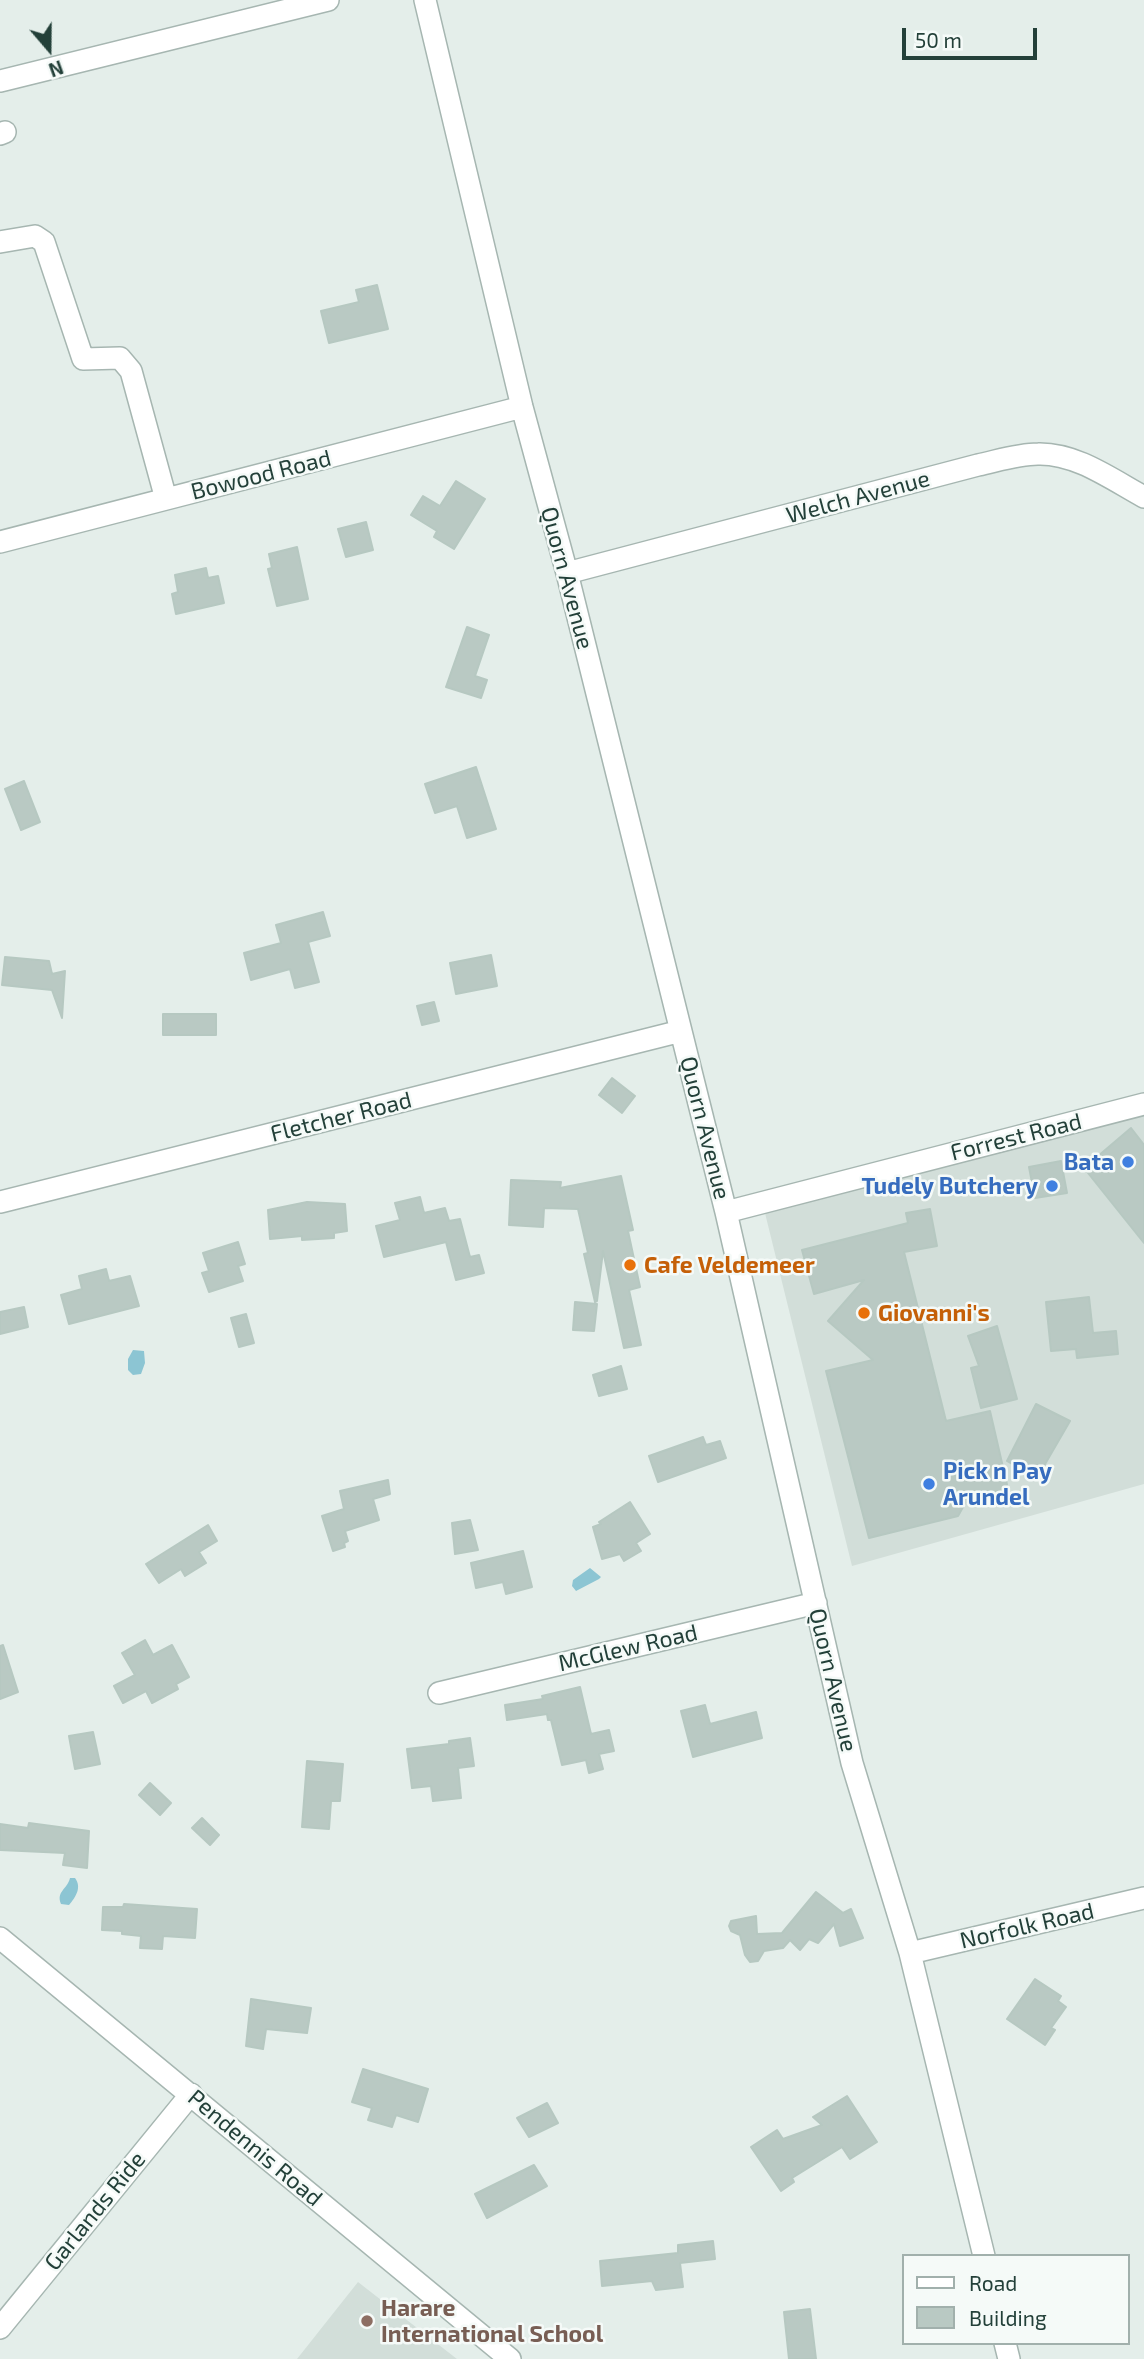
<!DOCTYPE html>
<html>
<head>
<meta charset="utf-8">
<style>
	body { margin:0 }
	#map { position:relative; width:1144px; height:2359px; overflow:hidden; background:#e4eeea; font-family:"Exo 2",sans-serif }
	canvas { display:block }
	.legend { position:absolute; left:902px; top:2254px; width:228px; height:91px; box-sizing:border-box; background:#f5faf8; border:2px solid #a1b0ac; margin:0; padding:9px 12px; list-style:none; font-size:21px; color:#234039 }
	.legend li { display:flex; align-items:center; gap:14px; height:35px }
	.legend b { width:35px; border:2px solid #a1b0ac }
	.north { position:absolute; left:14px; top:14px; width:70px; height:70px; -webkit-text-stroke:5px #f5faf8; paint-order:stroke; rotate:160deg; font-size:19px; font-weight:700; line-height:28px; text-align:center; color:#234039 }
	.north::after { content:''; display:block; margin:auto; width:24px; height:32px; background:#234039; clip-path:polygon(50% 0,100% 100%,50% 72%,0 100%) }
	.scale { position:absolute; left:902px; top:28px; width:135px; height:32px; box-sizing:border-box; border:4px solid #234039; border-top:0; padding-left:9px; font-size:21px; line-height:24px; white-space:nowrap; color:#234039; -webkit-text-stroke:5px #f5faf8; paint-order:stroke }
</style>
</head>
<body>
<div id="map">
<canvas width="1144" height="2359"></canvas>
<ul class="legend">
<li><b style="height:9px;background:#fff"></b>Road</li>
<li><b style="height:19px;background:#b9c9c3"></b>Building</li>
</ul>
<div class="north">N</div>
<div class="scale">50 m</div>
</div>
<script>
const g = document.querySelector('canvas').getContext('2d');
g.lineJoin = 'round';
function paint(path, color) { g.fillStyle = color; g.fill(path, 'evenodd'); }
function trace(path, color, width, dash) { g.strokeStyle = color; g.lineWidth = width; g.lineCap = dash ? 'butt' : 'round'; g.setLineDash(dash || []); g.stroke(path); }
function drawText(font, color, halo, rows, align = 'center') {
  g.font = font + ' "Exo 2",sans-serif'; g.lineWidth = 5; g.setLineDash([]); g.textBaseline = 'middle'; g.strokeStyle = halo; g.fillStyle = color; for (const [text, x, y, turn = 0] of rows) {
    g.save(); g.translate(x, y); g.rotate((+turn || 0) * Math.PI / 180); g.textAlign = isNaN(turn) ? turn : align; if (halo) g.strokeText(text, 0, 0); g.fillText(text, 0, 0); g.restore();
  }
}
paint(new Path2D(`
	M1144,1113V1484L852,1566L764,1209Z
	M358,2282L457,2359H297Z`), '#d2ded9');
paint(new Path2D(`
	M133,1350L144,1351L145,1363L141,1374L133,1375L128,1370V1359Z
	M590,1568L601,1577L599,1579L576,1591L572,1586L573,1580Z
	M70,1878H75C82,1887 76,1897 69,1905L61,1904C56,1891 67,1890 70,1878Z`), '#8cc5d3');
const building = new Path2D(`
	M377,285L388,329L329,343L321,311L359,302L356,290Z
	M456,481L485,499L454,549L434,537L437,531L411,515L423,496L440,506Z
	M366,522L373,550L346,557L338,529Z
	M297,547L308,599L277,606L268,569L272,568L269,554Z
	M206,568L208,578L218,576L224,603L176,614L172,594L178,592L175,575Z
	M467,627L489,635L475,676L487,680L481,698L446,687Z
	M476,767L496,829L467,838L457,806L435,813L425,784Z
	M24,781L40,822L21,830L5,789Z
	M323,912L330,936L308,942L319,982L295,988L290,969L251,980L244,953L281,943L276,925Z
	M491,955L497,986L456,994L450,963Z
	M5,957L49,961L52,974L65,971L62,1018L52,990L2,985Z
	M434,1002L439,1021L422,1025L417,1006Z
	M163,1014H216V1035H163Z
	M612,1078L635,1096L622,1113L599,1095Z
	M1131,1128L1144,1145V1243L1084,1168Z
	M1061,1161L1067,1193L1035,1198L1029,1167Z
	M621,1176L633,1230L628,1231L640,1287L629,1290L641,1345L624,1348L603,1251L597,1301L595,1302L584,1254L588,1253L578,1209L544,1208L543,1227L509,1225L511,1180L561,1182L560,1188Z
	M420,1197L424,1213L445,1208L449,1221L460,1219L470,1257L479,1255L484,1273L456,1280L446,1242L384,1257L376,1226L400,1220L395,1203Z
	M307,1202L345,1204L347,1231L334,1233V1238L302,1240V1236L270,1239L268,1210Z
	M930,1209L937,1246L904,1252L946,1421L990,1411L1008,1489L967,1500L958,1516L869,1538L826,1371L873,1360L828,1321L864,1280L814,1294L802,1250L908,1223L906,1213Z
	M238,1242L245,1264L238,1266L243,1281L209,1292L202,1273L209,1271L203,1253Z
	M106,1269L109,1281L130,1276L139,1306L69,1324L61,1295L82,1289L79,1276Z
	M1089,1297L1093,1333L1116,1331L1118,1354L1077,1358L1076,1349L1051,1351L1046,1302Z
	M575,1302L597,1304L594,1331L573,1330Z
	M24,1307L28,1327L0,1334V1312Z
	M246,1314L254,1343L239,1347L231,1318Z
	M997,1326L1017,1399L981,1408L971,1368L979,1366L968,1336Z
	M621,1366L627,1389L599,1396L593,1375Z
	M1036,1404L1070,1421L1037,1478L1007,1461Z
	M703,1437L706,1445L720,1441L726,1458L658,1482L649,1456Z
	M388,1480L390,1494L373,1499L379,1520L345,1531L348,1541L344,1543L345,1547L333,1551L322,1516L344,1509L340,1491Z
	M630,1502L650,1534L636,1543L641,1551L624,1561L620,1554L602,1559L593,1527L601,1524L599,1522Z
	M470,1520L478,1550L455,1554L452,1523Z
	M208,1525L217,1541L199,1552L206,1563L185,1576L181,1569L159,1583L146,1564Z
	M523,1551L532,1587L506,1594L503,1582L476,1588L471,1563Z
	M145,1640L153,1655L172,1645L189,1677L176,1684L178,1689L152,1703L146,1691L123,1703L114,1686L135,1675L122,1653Z
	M3,1645L18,1692L0,1699V1646Z
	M580,1687L591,1734L609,1730L614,1751L599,1754L603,1769L589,1773L586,1760L562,1765L551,1720H548L547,1714L507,1720L505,1705L543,1699L542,1696Z
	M705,1705L710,1724L756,1712L762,1738L693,1757L681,1711Z
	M93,1732L100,1764L75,1769L69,1736Z
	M470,1738L474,1766L458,1768L461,1798L433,1801L431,1786L412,1788L407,1749L449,1744V1741Z
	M307,1761L343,1764L340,1801H331L329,1829L302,1827Z
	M150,1783L171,1803L160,1815L139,1795Z
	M202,1818L219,1835L210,1845L192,1828Z
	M29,1823L89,1831L87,1868L63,1865L65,1853L0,1850V1824L28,1828Z
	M816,1892L843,1913L851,1909L863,1938L840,1946L834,1924L818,1943L809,1939L800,1950L790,1940L783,1948L764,1951L758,1961L750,1962L745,1955L740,1935L731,1931L729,1926L731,1921L756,1916L757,1934L782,1933Z
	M124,1904L197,1909L195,1938L163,1936L162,1949L140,1948L141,1936L122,1934V1931L102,1930L103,1907H123Z
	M1035,1979L1061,1996L1058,2001L1066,2007L1051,2028L1055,2030L1045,2045L1007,2019Z
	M251,1999L311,2008L307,2033L266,2029L263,2049L246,2046Z
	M363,2069L428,2089L418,2122L396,2115L392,2127L368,2120L372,2108L352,2102Z
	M847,2096L877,2142L850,2159L842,2147L792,2178L794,2182L781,2191L751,2147L777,2130L783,2139L822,2125L813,2117Z
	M547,2103L558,2123L529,2137L517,2118Z
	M534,2165L547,2186L487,2218L475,2194Z
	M713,2241L715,2259L680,2263L683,2287L656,2290L652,2281L602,2286L600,2261L678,2253V2245Z
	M810,2309L816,2359H789L784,2312Z`);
paint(building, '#b9c9c3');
trace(building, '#b6c8c1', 2);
const minor = new Path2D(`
	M425,0L522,407L567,573L726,1212L852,1763L910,1953L984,2256
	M0,81L328,0
	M0,134L5,132
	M0,242L35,236L44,242L83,359L120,358L131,371L166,499
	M0,542L522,407
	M567,573L978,465C997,461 1018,454 1038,454C1076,453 1111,479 1144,497
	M0,1202L681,1031
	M726,1212L1144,1104
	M439,1693L816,1603
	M0,1938L510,2359
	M910,1953L1144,1898
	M0,2328L191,2094
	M1005,2343L1009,2359`);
trace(minor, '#a6b6b1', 24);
trace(minor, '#fff', 21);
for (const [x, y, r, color] of [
	[1128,1162,7,"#3f7fe0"],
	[1052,1186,7,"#3f7fe0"],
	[630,1265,7,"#e8710a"],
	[864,1313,7,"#e8710a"],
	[929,1484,7,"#3f7fe0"],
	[367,2321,7,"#8d6e63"]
]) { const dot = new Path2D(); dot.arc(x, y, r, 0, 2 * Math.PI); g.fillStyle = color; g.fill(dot); trace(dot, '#f5faf8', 2.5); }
drawText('23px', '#234039', '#f5faf8', [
	["Bowood Road",261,475,-14],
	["Welch Avenue",858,497,-15],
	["Quorn Avenue",567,578,75],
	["Fletcher Road",341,1117,-14],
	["Quorn Avenue",705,1128,76],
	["Forrest Road",1016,1137,-14],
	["McGlew Road",628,1648,-13],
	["Quorn Avenue",833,1680,77],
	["Norfolk Road",1027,1926,-13],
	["Pendennis Road",255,2148,40],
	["Garlands Ride",95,2211,-51]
]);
drawText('bold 23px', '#366cbe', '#f5faf8', [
	["Bata",1114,1162],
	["Tudely Butchery",1038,1186],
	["Pick n Pay",943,1471,"left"],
	["Arundel",943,1497,"left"]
], 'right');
drawText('bold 23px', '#c56008', '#f5faf8', [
	["Cafe Veldemeer",644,1265],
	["Giovanni's",878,1313]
], 'left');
drawText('bold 23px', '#785e54', '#f5faf8', [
	["Harare",381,2308],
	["International School",381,2334]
], 'left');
</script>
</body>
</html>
